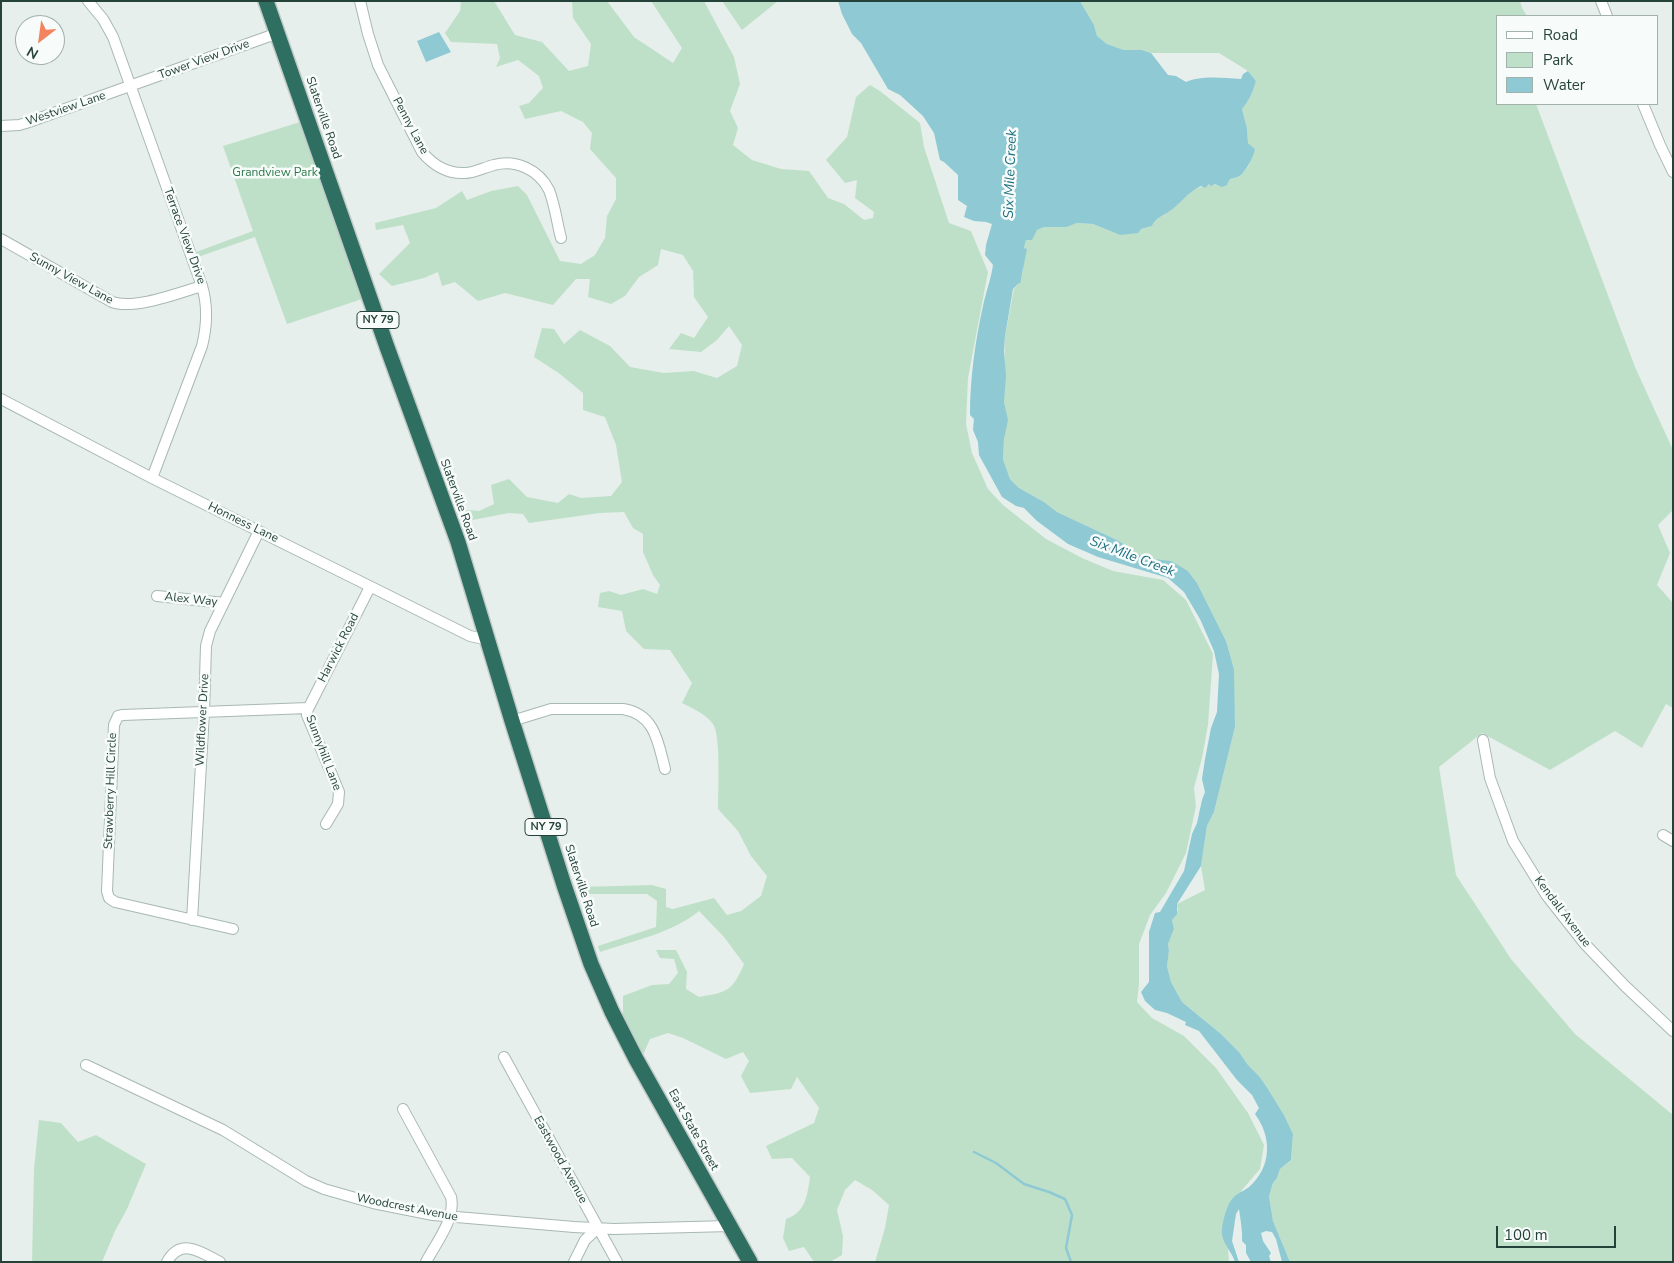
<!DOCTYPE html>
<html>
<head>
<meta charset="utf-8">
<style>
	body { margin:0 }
	#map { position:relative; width:1674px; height:1263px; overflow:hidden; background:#e6efeb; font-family:"Nunito Sans",sans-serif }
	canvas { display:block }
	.frame { position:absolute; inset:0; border:2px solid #24423a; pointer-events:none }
	.legend { position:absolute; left:1496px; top:15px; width:162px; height:90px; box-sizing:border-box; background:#f7fbf9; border:1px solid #a3b1ad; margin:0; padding:6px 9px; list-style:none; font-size:15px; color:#24423a }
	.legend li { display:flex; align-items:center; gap:10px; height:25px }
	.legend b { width:25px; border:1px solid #a3b1ad }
	.north { position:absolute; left:15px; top:15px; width:50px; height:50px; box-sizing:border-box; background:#f7fbf9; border:1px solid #a3b1ad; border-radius:50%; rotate:210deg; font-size:14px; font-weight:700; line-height:20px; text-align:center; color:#24423a }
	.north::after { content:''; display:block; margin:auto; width:18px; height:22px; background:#f4845f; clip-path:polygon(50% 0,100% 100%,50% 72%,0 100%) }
	.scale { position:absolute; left:1496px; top:1226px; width:120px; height:22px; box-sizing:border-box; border:2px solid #24423a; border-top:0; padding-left:6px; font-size:15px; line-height:18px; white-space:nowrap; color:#24423a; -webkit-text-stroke:4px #f7fbf9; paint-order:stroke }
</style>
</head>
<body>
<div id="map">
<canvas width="1674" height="1263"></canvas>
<div class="frame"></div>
<ul class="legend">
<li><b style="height:6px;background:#fff"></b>Road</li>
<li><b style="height:14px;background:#bfe0c8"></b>Park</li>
<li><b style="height:14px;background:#8ec9d4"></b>Water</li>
</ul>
<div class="north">N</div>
<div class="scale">100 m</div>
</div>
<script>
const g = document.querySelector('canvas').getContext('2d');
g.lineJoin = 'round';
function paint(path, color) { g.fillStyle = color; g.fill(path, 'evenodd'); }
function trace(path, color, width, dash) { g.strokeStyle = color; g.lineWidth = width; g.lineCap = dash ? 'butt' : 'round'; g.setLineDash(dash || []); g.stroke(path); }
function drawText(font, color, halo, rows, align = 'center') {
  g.font = font + ' "Nunito Sans",sans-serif'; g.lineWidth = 5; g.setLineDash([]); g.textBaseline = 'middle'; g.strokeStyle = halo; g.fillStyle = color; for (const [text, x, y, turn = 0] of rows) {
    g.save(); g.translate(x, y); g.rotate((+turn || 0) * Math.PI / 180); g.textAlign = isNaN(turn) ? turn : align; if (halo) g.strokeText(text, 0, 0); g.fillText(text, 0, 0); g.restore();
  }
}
paint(new Path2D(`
	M461,1H494L515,35L542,42L569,71L588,66L591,44L573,18L572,1H607L634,37L673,63L682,48L651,1H704L734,57L740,84L730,111L738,128L733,145L752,160L781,169L809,171L828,198L844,204L864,220L873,218L874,212L855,198L857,180L845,183L826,160L847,137L856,97L870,85L880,91L920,123L924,147L949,223L971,231L988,272L968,378L966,424L972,453L988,489L1003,505L1046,539L1082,558L1113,571L1163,580L1186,600L1213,654L1208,725L1202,758L1194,788L1196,806L1186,853L1166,893L1150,915L1139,944V984L1137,1002L1152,1018L1184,1036L1216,1068L1248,1113L1264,1145L1260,1169L1242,1190L1226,1223L1229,1262H875L885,1228L889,1205L872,1190L855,1180L845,1190L837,1210L843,1236L842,1255L830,1262H814L804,1247L789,1251L783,1238L786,1219C806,1212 807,1196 810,1177L792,1158L772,1159L766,1146L814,1123L819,1108L797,1077L791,1089L750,1093L741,1076L749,1061L743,1052L726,1059L683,1038L668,1033L650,1039L643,1055L623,1017V996L652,985L669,984L678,973L674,959L660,958L656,950H676L687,972L686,989L699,997C727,992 732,992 744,964L724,937L699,911C672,933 633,941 600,952L598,946L656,927L657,901L647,894H580L579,887L652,885L666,889V907L673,909L714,898L727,915L741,911L761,896L767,876L751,856L738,831L718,809C718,793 721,735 713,724C706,714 692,708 682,703L692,683L670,650L644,649L626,631L622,611L598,607L600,593L609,591L621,595L643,589L657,594L660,585L653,575L643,552V534L633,528L624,512L600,513L529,523L523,514L509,513L462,522L458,509L479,511L494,504L491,485L509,479L527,497L558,503L569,494L581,498L611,496L622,482L616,445L605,417L583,410V393L560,374L534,357L542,328L554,329L564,344L580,330L610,346L630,367L664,373L694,371L717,378L737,366L742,345L729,326L717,340L701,352L669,349L681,333L694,338L708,317L694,297L693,271L683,255L661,249L658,265L639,277L625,296L611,304L588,297L590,279H576L553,305L505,293L478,301L455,282L442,286L438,272L424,278L392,286L379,274L410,243L403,225L376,230L375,223L436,208L462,191L467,200L491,191L518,186L527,195L560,261L581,264L595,255L605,238L607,216L616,199V178L590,149L592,133L583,122L561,111L525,119L519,106L529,103L543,88L539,76L518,60L496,67L500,58L497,44L451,42L445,33L460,11Z
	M722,1H778L742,30Z
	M1080,1H1520L1522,8L1527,16H1498V104H1536L1635,367L1673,450V510L1658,525L1670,553L1657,585L1673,603V708L1666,704L1642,748L1615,731L1550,770L1482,733L1439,767L1456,875L1511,959L1575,1034L1673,1115V1262H1290L1273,1221L1269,1196L1273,1183L1277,1178L1280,1169L1291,1160L1293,1134L1284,1115L1268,1089L1259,1076L1248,1065L1239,1052L1221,1034L1182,1002L1171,982L1167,966L1169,950L1168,944L1174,929L1172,920L1178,910L1177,904L1205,890L1201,866L1207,826L1214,812L1235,727V716L1226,641L1197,583L1188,571L1144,558L1119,541L1057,512L1044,502L1019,488L1010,479L1003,459L1004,439L1007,420L1004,402L1005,336L1014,289L1019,283L1023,271L1022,266L1026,249L1024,248L1026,240L1037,230L1044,227H1067L1077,223L1093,224L1120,235L1152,226L1154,221L1170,211L1193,190L1209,184L1227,185L1230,179L1239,177L1248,167L1255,149L1248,143L1247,128L1242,109C1249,101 1253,92 1256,81L1248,71L1219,53H1151L1142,50H1124L1107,44L1097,36L1094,25Z
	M300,122L362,299L287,324L255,237L198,257L196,252L253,231L223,146Z
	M39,1120L61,1123L78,1142L96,1135L146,1164L127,1209L115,1231L102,1262H32L34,1169Z`), '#bfe0c8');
paint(new Path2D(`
	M838,1H1080L1094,25L1097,36L1107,44L1124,50H1142L1151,53L1168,75L1176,76L1186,82C1202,75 1223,78 1241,79L1243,74L1248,71L1256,81C1253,92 1249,101 1242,109L1247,128L1248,143L1255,149C1254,156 1245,174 1238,177C1236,178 1233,178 1230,179L1227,185L1222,187L1215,184L1211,186L1209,184L1205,188L1201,186C1188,192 1181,203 1170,211C1163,216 1155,218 1152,226L1141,229L1138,233L1120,235L1093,224L1077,223L1067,227H1044L1037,230L1032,240H1026L1024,248L1027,249L1020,284L1019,283L1013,289L1005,336L1004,351L1006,376L1004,402L1008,420L1004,439L1003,459L1010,479L1019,488L1044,502L1057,512L1119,541L1144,558L1171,561L1188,571L1197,583L1226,641L1234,670L1235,727L1214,812L1207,826L1201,866L1177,904V914L1172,920L1174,929L1168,944L1169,950L1167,966L1171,982L1182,1002L1221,1034L1239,1052L1248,1065L1259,1076L1268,1089L1284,1115L1293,1134L1291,1160L1280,1169L1277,1178L1273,1183L1269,1196L1273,1221L1290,1262H1282L1276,1239L1272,1232L1266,1231L1261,1233L1263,1241L1271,1253L1269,1256L1271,1262H1251L1246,1253V1245L1242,1241C1243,1234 1240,1216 1239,1209L1236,1214L1232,1241L1239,1262H1235C1232,1252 1223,1244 1222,1234C1221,1226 1227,1203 1233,1198C1237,1193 1244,1191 1249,1187C1272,1167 1272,1137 1255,1114L1259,1108L1252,1095L1237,1080L1199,1031L1185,1025L1186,1022L1167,1013L1155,1010L1145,1001L1141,992L1149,982V932L1155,913L1160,912L1184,871L1192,834L1197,823L1202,800L1205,792L1202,779L1205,759L1211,728L1217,712L1219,674L1214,651L1200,619L1184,592L1168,578L1098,557L1068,544L1037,521L1024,508L1016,506L1002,497L979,455L978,442L973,430L974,419L970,415C970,379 975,342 983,306C986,292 991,279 993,265L985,255L986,245L992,224L986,222L974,221L964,217L967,206L958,200V175L944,162L940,160L934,133L923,116L900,95L888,89L861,43L852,34L842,14Z
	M439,32L451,52L426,62L417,41Z`), '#8ec9d4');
trace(new Path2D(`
	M974,1152L996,1163L1024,1184L1049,1192L1065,1199L1072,1215L1066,1248L1071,1262`), '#8ec9d4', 2.5);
const minor = new Path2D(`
	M88,1L103,19L113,37L202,286C208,306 207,326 202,346L152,478
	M360,1L368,34L378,65L422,152C433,165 447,174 465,173C475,173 485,167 494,165C516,159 539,170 549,190C555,205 557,223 561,238
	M1601,1L1607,16
	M1643,104L1660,145L1673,172
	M1,126L19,125L26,123L278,33
	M1,239L112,302C134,310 178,293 202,286
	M1,399L152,478L470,636L488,640
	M157,596L224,603
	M512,721L551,709H623C655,714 658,742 665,769
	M1483,740L1490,778L1513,841L1547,896L1584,943L1625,986L1673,1031
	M326,824L338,804L339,792L307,715V711L370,587
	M1663,835L1673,841
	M192,920L204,712L206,646L210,631L259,531
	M233,929L115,902L109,898L107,891L114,725L118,716L123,715L308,708
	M504,1057L617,1262
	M86,1065L223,1130L306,1181L324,1189L373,1203L433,1215L574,1227L614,1229L730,1226
	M403,1109L451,1197C456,1218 436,1243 426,1262
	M167,1262C181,1237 201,1252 220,1262
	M574,1262L585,1240L598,1228`);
const highway = new Path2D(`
	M266,1L387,347L458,542L512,721L564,885L591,964L612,1012L636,1059L750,1262`);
trace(minor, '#a8b8b2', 12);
trace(highway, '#c2cac8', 18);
trace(minor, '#fff', 10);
trace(highway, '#2f6f62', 15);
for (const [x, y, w] of [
	[378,320,42],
	[546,827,42]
]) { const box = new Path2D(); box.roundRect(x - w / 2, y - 8.5, w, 17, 4); g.fillStyle = '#f7fbf9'; g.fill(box); trace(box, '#24423a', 1); }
drawText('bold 11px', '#24423a', null, [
	["NY 79",378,320],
	["NY 79",546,827]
]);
drawText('12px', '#24423a', '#f7fbf9', [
	["Tower View Drive",204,60,-20],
	["Westview Lane",66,109,-19],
	["Slaterville Road",323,118,71],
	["Penny Lane",410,126,62],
	["Terrace View Drive",184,236,70],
	["Sunny View Lane",71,279,29],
	["Slaterville Road",458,500,70],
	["Honness Lane",243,523,26],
	["Alex Way",191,600,6],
	["Harwick Road",339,648,-63],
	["Wildflower Drive",203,720,-87],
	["Sunnyhill Lane",323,753,69],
	["Strawberry Hill Circle",111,791,-88],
	["Slaterville Road",581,886,72],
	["Kendall Avenue",1562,912,53],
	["East State Street",693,1130,61],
	["Eastwood Avenue",560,1160,61],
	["Woodcrest Avenue",407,1208,11]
]);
drawText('12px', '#2d7a4b', '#f7fbf9', [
	["Grandview Park",275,173]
]);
drawText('italic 14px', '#1c6f80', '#f7fbf9', [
	["Six Mile Creek",1011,174,-88],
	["Six Mile Creek",1132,557,21]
]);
</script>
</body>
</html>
